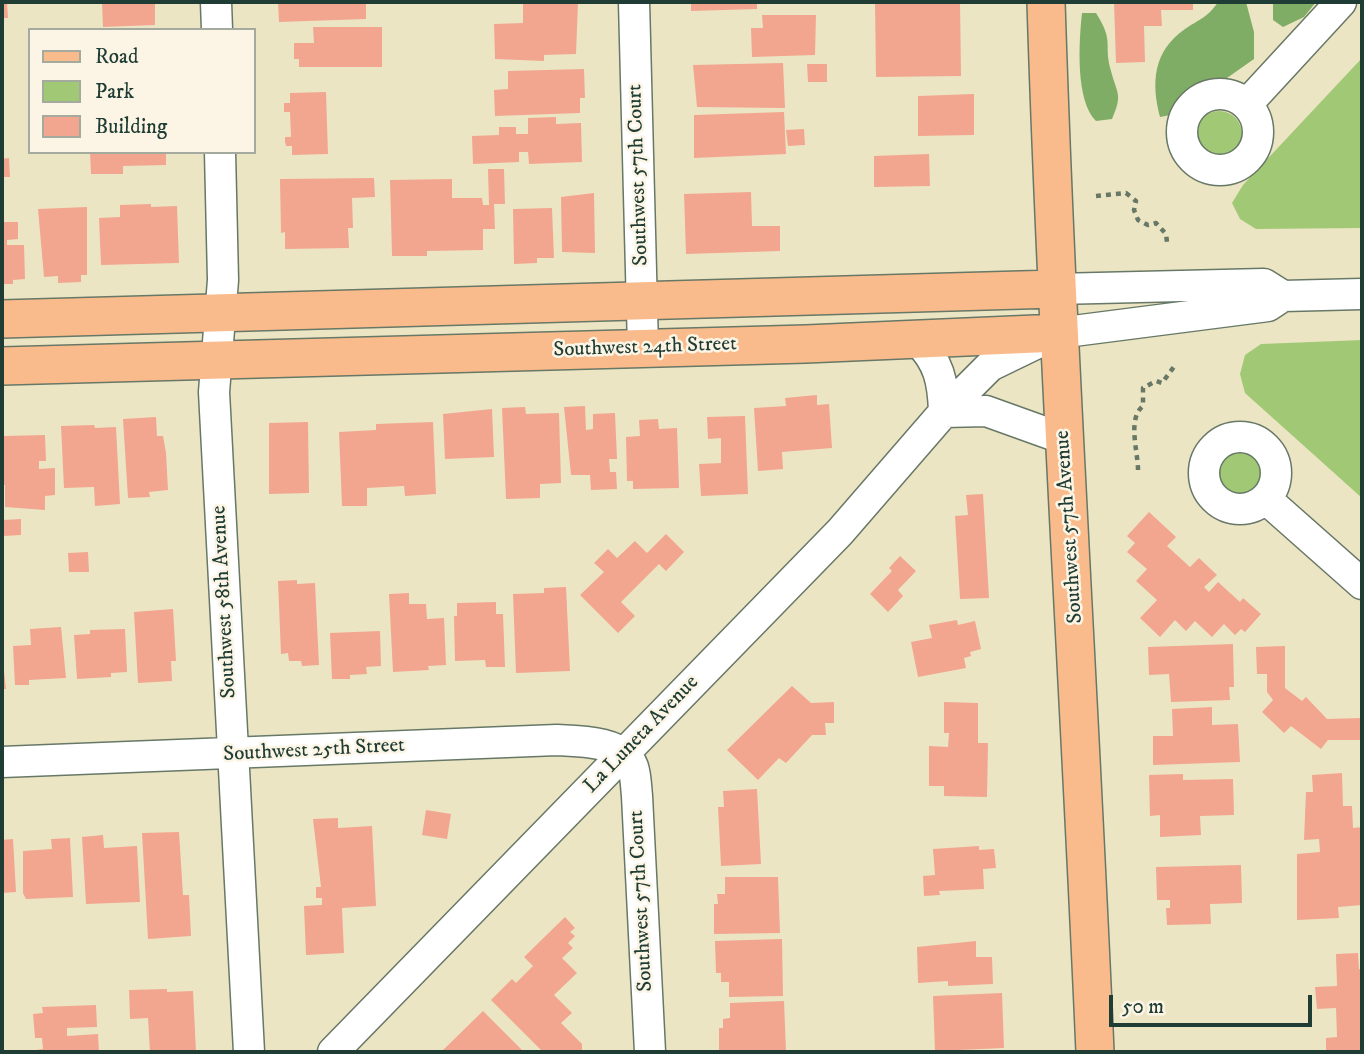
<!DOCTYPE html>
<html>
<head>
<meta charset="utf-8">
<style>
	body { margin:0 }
	#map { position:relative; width:1364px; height:1054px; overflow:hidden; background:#ece5c4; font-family:"IM FELL DW Pica",serif }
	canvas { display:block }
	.frame { position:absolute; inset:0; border:4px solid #1f3d34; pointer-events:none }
	.legend { position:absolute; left:28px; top:28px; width:228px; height:126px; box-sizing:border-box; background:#fcf5e5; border:2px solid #a4ab9e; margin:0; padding:9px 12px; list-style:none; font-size:21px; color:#1f3d34 }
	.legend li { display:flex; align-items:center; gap:14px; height:35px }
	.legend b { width:35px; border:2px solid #a4ab9e }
	.scale { position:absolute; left:1109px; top:995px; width:203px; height:32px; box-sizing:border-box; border:4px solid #1f3d34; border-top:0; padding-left:9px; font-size:21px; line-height:24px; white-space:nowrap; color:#1f3d34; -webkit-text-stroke:5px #fcf5e5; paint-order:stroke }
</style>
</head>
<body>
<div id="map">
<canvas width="1364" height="1054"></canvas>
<div class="frame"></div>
<ul class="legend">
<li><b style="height:9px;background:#fabb8c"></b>Road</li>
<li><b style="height:19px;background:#a1c975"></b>Park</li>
<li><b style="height:19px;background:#f2a68f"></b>Building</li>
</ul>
<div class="scale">50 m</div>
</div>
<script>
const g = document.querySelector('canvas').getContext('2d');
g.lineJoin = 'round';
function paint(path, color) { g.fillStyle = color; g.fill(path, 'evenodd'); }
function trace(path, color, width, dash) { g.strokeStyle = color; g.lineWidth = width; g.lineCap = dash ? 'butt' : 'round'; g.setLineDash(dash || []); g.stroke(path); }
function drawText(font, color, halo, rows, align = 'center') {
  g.font = font + ' "IM FELL DW Pica",serif'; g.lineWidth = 5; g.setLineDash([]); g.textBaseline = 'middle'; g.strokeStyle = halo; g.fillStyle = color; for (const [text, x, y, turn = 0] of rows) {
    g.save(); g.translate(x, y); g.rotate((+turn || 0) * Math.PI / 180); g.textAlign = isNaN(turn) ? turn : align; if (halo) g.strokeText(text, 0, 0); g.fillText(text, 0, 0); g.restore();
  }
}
paint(new Path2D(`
	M1362,58V228L1256,229L1240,219L1232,203L1243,185Z
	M1196 134a23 23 0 1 1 46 0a23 23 0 1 1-46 0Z
	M1362,340V498L1245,393L1240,374L1245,355L1261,344Z
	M1218 473a23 23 0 1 1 46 0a23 23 0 1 1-46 0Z`), '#a1c975');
paint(new Path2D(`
	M1218,2H1246L1254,32V59L1227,78L1198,93L1176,114L1160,117C1151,83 1153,51 1185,29C1200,19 1208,17 1218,2Z
	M1273,2H1316L1304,17L1283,27L1273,20Z
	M1082,13H1096C1115,43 1103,43 1111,71C1117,94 1123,94 1112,119L1096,121C1075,100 1079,41 1082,13Z`), '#80ad66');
paint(new Path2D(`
	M2,2H7L8,18H2Z
	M102,2H155V25L103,27Z
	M278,2H366V19L279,22Z
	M523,2H578L576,54L544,55V61L495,59L494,24L523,23Z
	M691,2H757V9L691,11Z
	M875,2H960L961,76L876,77Z
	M1114,2H1193V10H1161L1162,26H1144L1145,62L1116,63Z
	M762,15H816L815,55L752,57L751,28H763Z
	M313,27H382V67H299V59H294V43H314Z
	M783,63L785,108L697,107L693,65Z
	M807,64H827V82H808Z
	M584,69L585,98H580V113L495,116L494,90L508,89V71Z
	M326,92L328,154L292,155V146H286L285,142V137H291L290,112H284V103H290V93Z
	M974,94V135L918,136V96Z
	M784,112L786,154L694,158V115Z
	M556,117V124L581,123L582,162L529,164L528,152H519V162L473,164L472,136L499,135V127H516V134H528V118Z
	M804,129L805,145L788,146L786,130Z
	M90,152H166V165L123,166V174H91Z
	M929,154L930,186L874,187V156Z
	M9,158L10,177H2V159Z
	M488,169H504L505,204H494L495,229H483V250L427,251V256H392L390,180L452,179V198H482L483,205H489Z
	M374,178L375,197L352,198L353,228H348L349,248L285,249V232L281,233L280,179Z
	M751,192L752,226H780V251L686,254L684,194Z
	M594,193L595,253L562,252L561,197Z
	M151,204V207L177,206L179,263L101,265L99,218L120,217V205Z
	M87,207V275H81V282L58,283V276L44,277L38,209Z
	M552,208L554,258H537V263L514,264L513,209Z
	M2,222H18V239L7,240V245H24L25,279L13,280V284H2Z
	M817,395V405L829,404L832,448L782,452L783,469L758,471L754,408L786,406L785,398Z
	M585,406L586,430L593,429V414L615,413L617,459H609L610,472H616L617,489L591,490L590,475H571L564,407Z
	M525,407L526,414L559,413L561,483L540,484V498L506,499L502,408Z
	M492,409L494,457L445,459L443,414Z
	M745,416L748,494L701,496L699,464L721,463V438L708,439L707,417Z
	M156,417L157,436H163L166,453L168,490L149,492L150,497L128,498L123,419Z
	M658,419L659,429L677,428L679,488L633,489V481H627L626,437L640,436L639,420Z
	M308,422L309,493L269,494V423Z
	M433,422L436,494L405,496L404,486L367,488V506H342L339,432L376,430V424Z
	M94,425L95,428L116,427L120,504L95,506L94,487L64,488L61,426Z
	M45,435L46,461H39V469L55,468V495L45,496V510L5,507V485H2L3,436Z
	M983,494L989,598L960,599L955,516L968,515L966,495Z
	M1149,512L1176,537L1167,546L1190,567L1199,558L1217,575L1204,587L1209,592L1218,582L1240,602L1243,598L1261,614L1245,632L1241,629L1235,635L1224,624L1212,637L1195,621L1186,631L1175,620L1160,637L1140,618L1157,600L1136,581L1147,569L1127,552L1135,543L1127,536Z
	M21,519V535L4,536L3,520Z
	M666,534L684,552L666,571L659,564L621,602L635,616L618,633L580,595L604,572L594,563L608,549L617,558L635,541L647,553Z
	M88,552L89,572H69L68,553Z
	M900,556L916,571L898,590L903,596L888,612L870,594L892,571L889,568Z
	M297,580V584L315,583L319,665L302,666L301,661H289L288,653L281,654L278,581Z
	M566,587L570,671L516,673L513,594L544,593V588Z
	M409,593V604H426L427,619L444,618L446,665L428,666L429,670L393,672L389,594Z
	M496,602V614H503L505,667H486L485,660L455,661L454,616H457V603Z
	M173,609L176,661H171L172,681L138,683L134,612Z
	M957,620L958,625L975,621L981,649L970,652L971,656L964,658L966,668L918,677L911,642L932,638L929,625Z
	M61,627L66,678L29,680V685H15L13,646L31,645L30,629Z
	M125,629L127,672L111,673V677L77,679L74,635L90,634V630Z
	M380,631L381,666L366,667L367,674L350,675V679H332L330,633Z
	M1233,644L1234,687H1229L1230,700L1171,702L1169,674L1149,675L1148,647Z
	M1285,646V688L1302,701L1306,697L1327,719L1362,718V740H1328L1321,749L1291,726L1284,733L1262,712L1273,700L1267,692V674H1257L1256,647Z
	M2,653L6,689H2Z
	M792,686L811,703L834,702V723H825L826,735H812L786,763L779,758L758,780L727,750Z
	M944,702L978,703V743H988L987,797L944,796V786H929V746L948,747L949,733H944Z
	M1212,707V725L1238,724L1240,762L1153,765V736H1173L1172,709Z
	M1342,773L1343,806H1352L1353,828L1362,827V905L1338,907L1339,918L1297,920V854L1320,852L1319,839L1304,840L1306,792H1313L1312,775Z
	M1183,774V780L1233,779L1234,815L1200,816L1201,835L1160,837V815L1150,816L1149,775Z
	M757,789L761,864L721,866L718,807H724L723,791Z
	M426,810L451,814L447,839L422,835Z
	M338,818V828L372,826L376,906L342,908L344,953L306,955L304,906L322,905V898H316V887H321L313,819Z
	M179,832L183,895H189L191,936L148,939L142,833Z
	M103,835L104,848L137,846L140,902L86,904L82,837Z
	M70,838L73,897L26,899L23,893V851L52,849L51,839Z
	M13,839L16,892L2,893V840Z
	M979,846V850L994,849L996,868L983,869L984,889L939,891L940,895L924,896L923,876L935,875L933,849Z
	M1241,865L1242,903L1210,904L1211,924L1167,925L1166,908H1170V900H1157L1156,867Z
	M725,877H778L780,933L714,934V904H718L717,894H725Z
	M565,917L575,928L570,932L575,936L568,943L573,948L562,958L577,973L554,995L572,1013L561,1023L582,1044V1052H543L491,1000L512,979L516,983L533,966L524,957Z
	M782,939L783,996L729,997V982H721V973H716L715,941Z
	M976,941V957H992L993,984L948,986V981L918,983L917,947Z
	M1358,953L1359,969H1362V1052H1326V1038L1337,1037L1336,1008L1317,1009L1315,987L1337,986L1336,954Z
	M167,989V992L193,991L196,1052H150L148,1018L130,1019L129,990Z
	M1002,993L1004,1048L935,1051L933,996Z
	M784,1001L786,1052H719V1028H723V1019L730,1018V1003Z
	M96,1005L97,1027L67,1028V1036L98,1034L99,1052H35V1050L43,1049L42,1038H35L33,1014L43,1013L42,1007Z
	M483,1011L524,1052H441Z`), '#f2a68f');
const minor = new Path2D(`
	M216,2L217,30
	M634,2L643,348
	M1182 132a38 38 0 1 1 76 0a38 38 0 1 1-76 0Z
	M1247,104L1341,2
	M220,152L223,280L214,392L249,1052
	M1056,289L1264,284L1283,296
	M917,340C939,362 943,381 944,412
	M944,412L986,411L1064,439
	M1204 473a36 36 0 1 1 72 0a36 36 0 1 1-72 0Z
	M1266,499L1362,584
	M2,762L557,740C580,741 624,741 633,767C636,776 636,787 637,796L650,1052
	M333,1052L840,532L944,412L990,366L1058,333L1268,306L1283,296L1362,294`);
const major = new Path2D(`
	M1046,2C1057,352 1080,702 1095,1052
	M2,319L1056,289
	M2,366L806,344L1058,333`);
trace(minor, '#677866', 33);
trace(major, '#677866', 40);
trace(new Path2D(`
	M1096,196L1126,193L1136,201L1134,210L1138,220L1148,225L1156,223L1166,234L1167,242
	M1138,470C1138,451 1127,419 1143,406V388L1156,381L1162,383L1176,364`), '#677866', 4.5, [5, 5]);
trace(minor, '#fff', 30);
trace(major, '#fabb8c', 37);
drawText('21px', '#1f3d34', '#fcf5e5', [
	["Southwest 57th Court",639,175,-92],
	["Southwest 24th Street",645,348,-2],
	["Southwest 57th Avenue",1070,527,-94],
	["Southwest 58th Avenue",225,602,-93],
	["La Luneta Avenue",642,735,-46],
	["Southwest 25th Street",314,751,-3],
	["Southwest 57th Court",642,901,-93]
]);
</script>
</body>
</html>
